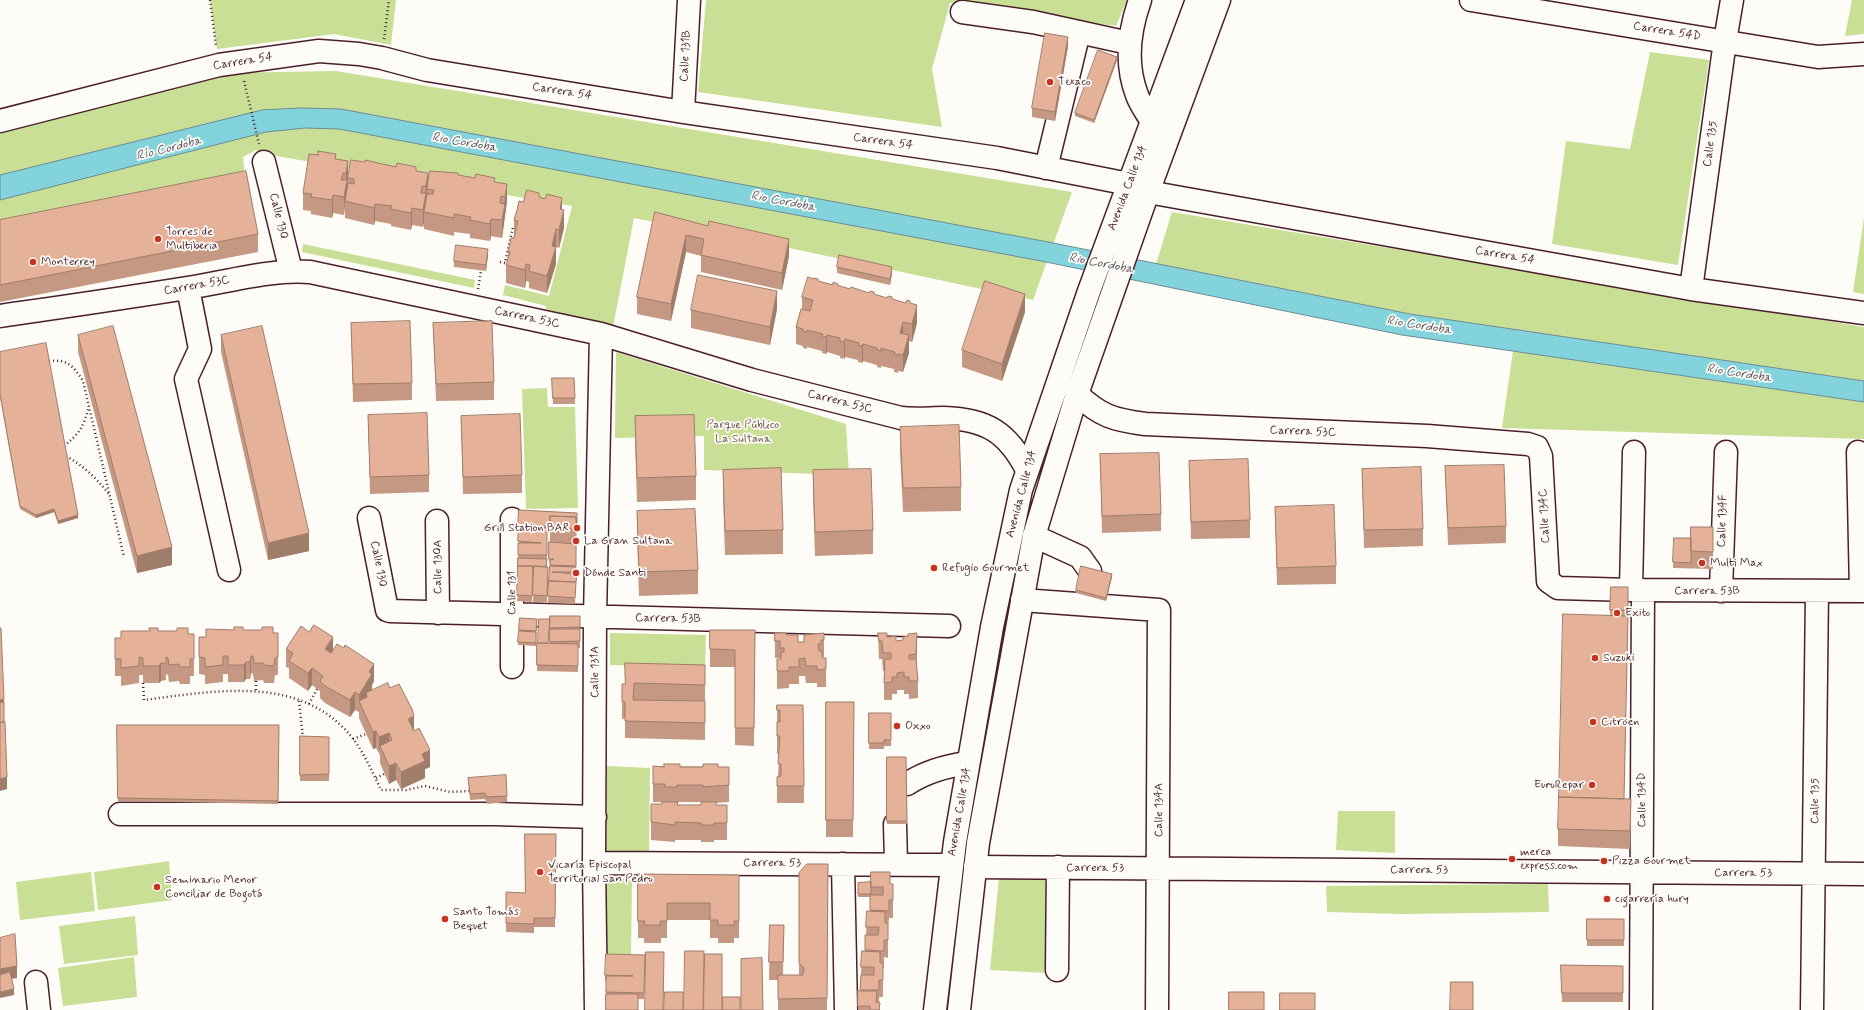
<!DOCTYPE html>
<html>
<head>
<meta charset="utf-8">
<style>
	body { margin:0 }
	canvas { display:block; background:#fdfcf7 }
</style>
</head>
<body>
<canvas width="1864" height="1010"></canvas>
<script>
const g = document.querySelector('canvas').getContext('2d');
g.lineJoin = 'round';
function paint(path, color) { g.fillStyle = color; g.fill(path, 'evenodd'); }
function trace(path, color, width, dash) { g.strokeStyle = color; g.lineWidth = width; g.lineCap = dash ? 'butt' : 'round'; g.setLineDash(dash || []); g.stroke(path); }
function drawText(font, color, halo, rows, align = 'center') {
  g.font = font + ' Mynerve,sans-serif'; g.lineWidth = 3.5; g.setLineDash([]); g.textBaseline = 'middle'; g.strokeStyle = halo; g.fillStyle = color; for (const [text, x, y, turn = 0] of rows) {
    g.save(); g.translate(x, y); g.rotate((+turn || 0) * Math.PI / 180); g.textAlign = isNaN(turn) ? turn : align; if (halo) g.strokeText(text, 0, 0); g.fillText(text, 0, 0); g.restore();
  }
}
paint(new Path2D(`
	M210,0H396L391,45L334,34L217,49Z
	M706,0H1127L1116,26L950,3L932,69L942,127L698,92Z
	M1852,0H1864V34L1845,36Z
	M1650,52L1709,60L1678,265L1552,244L1566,141L1630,149Z
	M336,71L1072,192L1033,300L794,249L634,218L613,327L546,309V306L503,295L505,285L549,296L572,206L276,156L256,150L243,157L246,189L0,237V132L225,73Z
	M1172,212L1864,327V381L1410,314L1156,264Z
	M1864,218V294L1853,292Z
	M303,244L475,280L474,288L302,252Z
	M1513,351L1864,402V439L1502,428Z
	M616,352L846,424L849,475L704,470V436L615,438Z
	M547,388L548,407H575L578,508L526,509L522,389Z
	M610,633L706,635L705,667L610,665Z
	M607,766L650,768L649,852L606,851Z
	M1338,811H1395V853L1336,850Z
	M169,861L172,900L98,910L94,872Z
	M91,872L95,911L20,920L16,882Z
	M999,877H1046L1047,973L990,970Z
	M606,878L632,879L631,954H606Z
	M1548,884L1549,912L1401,914L1327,912L1326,886Z
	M135,916L138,955L64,964L59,926Z
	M134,957L137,997L63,1006L58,968Z`), '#c9df95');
const water = new Path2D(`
	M301,108L341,109L1048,242L1410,314L1864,381V402L1402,335L1041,261L339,129L305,128L266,132L0,200V175L262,110Z`);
paint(water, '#83d3dc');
trace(water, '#6c8b95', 1);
const minor = new Path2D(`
	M1140,0C1129,31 1125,64 1137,95C1140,104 1147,113 1152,122
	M1471,0L1818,57L1864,54
	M962,12L1033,22L1129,43
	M683,112L689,0
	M0,121L219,65L319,51L359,54L382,58L427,70L683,112L997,158L1129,184
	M264,162L291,271
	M1046,168L1079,32
	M1148,192L1691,289L1864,313
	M188,288L200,349L186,379L229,570
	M1691,289L1725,41L1732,0
	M0,316C62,307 125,298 187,288C227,282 269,269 310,272L601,334L752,380L901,418C916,420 930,418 944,418C987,419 1008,433 1027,470
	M1077,394C1100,416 1114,420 1145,424L1427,436L1528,444L1537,447L1541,456L1548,581L1558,588L1631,590L1864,591
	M1858,452L1861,591
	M369,518L387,610L390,611L949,626
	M512,519V667
	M437,521L438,613
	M1034,536L1080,557L1090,571
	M1631,590L1634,452
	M1721,591L1726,452
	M1022,600L1159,610L1157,1010
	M907,784C925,772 946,766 968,763
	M120,814H495L595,817
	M895,824L896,864
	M594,863L951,865
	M843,864L846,1010
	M975,867L1864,874
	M1057,970L1058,867
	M36,982L39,1010
	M596,1010L594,863L595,617L601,334
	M1641,1010L1643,590
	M1812,1010L1817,591`);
const major = new Path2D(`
	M935,1010L955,842L992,627L1021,490L1089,291L1197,0
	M959,1010L978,843L1034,536L1077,394L1148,192L1219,0`);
trace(minor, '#4a1f2b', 25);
trace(major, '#4a1f2b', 25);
trace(new Path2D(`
	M210,0L216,46
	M384,39L389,0
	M244,81L259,144
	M500,262L505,263L513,227L517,228
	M478,289L481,271
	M49,361C68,359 73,366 83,381L124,557
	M64,446C80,433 84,426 89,406
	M66,456C84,466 96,478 109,494
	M256,681V690
	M143,683L144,700C215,691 303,673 354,740C365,755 373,773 381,790H406L425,786L450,792L469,791
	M299,701L303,738
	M309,704L317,689
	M353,739L366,734
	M376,778L384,774`), '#4a1f2b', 2.5, [1, 3]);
trace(minor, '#fdfcf7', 22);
trace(major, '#fdfcf7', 22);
paint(new Path2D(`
	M1068,46L1055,121L1032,117V108Z
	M1117,60L1094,123L1075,116V113Z
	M336,159L348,161V178L347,193L348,184V178L396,167L416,171L428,183L458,175L507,184V201L502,238L491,236L490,241L470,238V234L454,232V236L424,229V222L423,227L412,225L411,230L391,226V224L375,221L374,225L345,218V206L344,215L333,213L332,218L311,214V211L303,210V193Z
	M539,197L562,210L564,228L559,248L556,247V264L547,293L529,288V282L526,281L525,288L506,283V265L508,261V251L514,236V220L523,202Z
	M655,212L789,256L782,290L701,272V256L686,252L671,321L637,314V297Z
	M0,220L258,234V252L0,302Z
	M488,255L486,271L454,267V261Z
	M837,267L892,273L890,285L837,273Z
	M818,281L906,303H910L917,323L912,342L909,341V353L903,372L898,371V373L894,372V369L881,366V368L877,367V365L863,361L862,363L858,362V360L845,357L844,359L840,358V356L827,352L826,354L822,353V351L807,347V349L803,348V346L796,344V327L802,309V297Z
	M777,309L770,345L691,328V310Z
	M1025,312L1002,381L962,367V350Z
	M351,323L412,383V400L353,402Z
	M433,323L494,382V400L436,401Z
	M78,335L172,565L137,573L78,352Z
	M221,335L309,551L268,560L221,352Z
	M0,352L78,518L58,524L54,512L36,518L20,509L0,397Z
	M552,378H574L575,404H553Z
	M368,415L429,475V492L370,494Z
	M461,416L522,475V493L463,494Z
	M635,416L696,476V500L637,502L635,440Z
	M900,427L961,487V511L903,512L900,451Z
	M1100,454L1161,514V531L1102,533Z
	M1189,461L1250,520V538L1191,539Z
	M1445,466L1506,526V543L1448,545Z
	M1362,469L1423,529V546L1364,548Z
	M723,470L783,530V554L725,555L723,494Z
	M813,470L873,530V554L815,556L813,494Z
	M1275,507L1336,566V584L1277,585Z
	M519,510L577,513L575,604L548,603L550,562H549L550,533H547V567H548L547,602H533L534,572L533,571L532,602L517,601L519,531H518Z
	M637,511L698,570V594L639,596L637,534Z
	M1713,527V569L1673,568L1674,538H1691Z
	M1112,577L1106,601L1076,593V590Z
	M1611,587L1628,605L1624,799L1631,816L1630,849L1558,846V829L1610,615Z
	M550,616H580V648H578V672L537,671V643H550Z
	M520,618L537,619L536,646L518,645Z
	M243,630L278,633V675H275L274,683H264L263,680L254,681L253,674L251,673L250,679H246L244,682H228V674H223V682L205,684V675L199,674V637H206Z
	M710,630H755L754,746L735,745V667H710Z
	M158,631L188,634H194V676H190V684H180L179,681L169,682L168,675L166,674V680L161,681L159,683H143V675H139V683L121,686V676H115V638H121Z
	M775,633L786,635L798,642H804V635L824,633V657H822L826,669V687H817V683H806L805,676H799V684H789V688L777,689V659H780V658H775Z
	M878,633L896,641L903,640V637L917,650L916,665L918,681V698L909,699V694H904V690H897V694H892V700H884V671H883L882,659H879Z
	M286,649L333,651L374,681L372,685V690L414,731L430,767L425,769V778L401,789L396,780L389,784L380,763V755L376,748L373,749L359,718V712L355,710L350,717L325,703L320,698V691L312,685L308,691L289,678V668L286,667Z
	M705,665V740L625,738V719H622V701L625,684Z
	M826,702H854L853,837H826Z
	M777,705H803L804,803H777V777H778L779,754H777Z
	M869,713H891V746H884V749H869Z
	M117,725H279L278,804L118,801Z
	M300,736L329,737V781H300Z
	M887,757H906L907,824H887Z
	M653,766L729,767V802L716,803V805H727V840H714V842H701V840H675V842L651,840V804H662L665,802H653ZM678,802H703L701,805H678Z
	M468,778L507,796V802L487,804L485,799L470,800Z
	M556,834L555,927H534V933L506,932V892L525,893Z
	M828,864L827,1010H778V980H769L770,925H784L783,975H799V873Z
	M871,872L890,884H893V918H889L888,928V958L884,957V968H883V997H879L880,1010H858V991H860L861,975L862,951H865V935H866L867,911L870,912V897H858V883L871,882V895Z
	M638,874L739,875V938H734V943H718V938H710V920H667V938H661V943H644V938H638Z
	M1587,919H1624V946H1587Z
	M645,955L644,999H638L606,994V981H605V975Z
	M1561,965L1623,966V1002H1562Z`), '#c59884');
paint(new Path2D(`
	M1068,37V46L1055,121V112Z
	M1117,57V60L1094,123V120Z
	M348,161V178L347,188V198L345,201L344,215V197L346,183V173Z
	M428,173V189H427V197L424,212V222L423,227V210L426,195V186Z
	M507,184V201L502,238V220Z
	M333,195V213L332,218V200Z
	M562,198V215L560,209Z
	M375,204V221L374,225V208Z
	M412,208V225L411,230V213Z
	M564,210V228L559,248V230Z
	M491,219V236L490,241V224Z
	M556,229V264L547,293V276L552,246Z
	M686,235V252L671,321V304Z
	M789,239V256L782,290V273Z
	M488,249V255L486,271V265Z
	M526,264V281L525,288V270Z
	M892,267V273L890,285V279Z
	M777,291V309L770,345V327Z
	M1025,294V312L1002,381V364Z
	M917,305V323L912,342V324Z
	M903,322V340L900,333Z
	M827,335V352L826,354V337Z
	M909,335V353L903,372V355Z
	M845,339V357L844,359V342Z
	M863,344V361L862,363V346Z
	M54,509V512L36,518V515Z
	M78,515V518L58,524V521Z
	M309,533V551L268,560V543Z
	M172,547V565L137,573V556Z
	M1112,574V577L1106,601V598Z
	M917,633V650L916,671V654Z
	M333,637V654L325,649Z
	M251,656V673L250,679V662Z
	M246,662V679L244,682V665Z
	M161,663V681L159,683V666Z
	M374,664V681L372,685V691L367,697L366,693V701H359V695L369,672Z
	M312,668V685L308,691V673Z
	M355,692V710L350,717V700Z
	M4,699V711L0,712V700Z
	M414,716V733L408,719Z
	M376,731V748L373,749V732Z
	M389,733V750L380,746L379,755V737Z
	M430,750V767L425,769V778L401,789V772L422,754Z
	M396,763V780L389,784V766Z
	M7,777V789L0,791V779Z
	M1631,799V816L1630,849V831Z
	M17,966V978L0,981V969Z
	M14,989V995L0,998V992Z`), '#a07c6b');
const building = new Path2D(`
	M1045,33L1068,37L1055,112L1032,108Z
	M1098,50L1117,57L1094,120L1075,113Z
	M318,151L336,154L335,159L348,161L346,173H343L341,180H347L344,197L333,195L332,200L311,197L312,194L303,193L309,154L318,155Z
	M351,160L365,162V160L396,167L397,163L416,167V171L428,173L426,186H422L421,193H426L423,210L412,208L411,213L391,209L392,206L375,204L374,208L345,201L348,183L354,184V179L348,178Z
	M246,171L258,234L0,285V220Z
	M430,171L458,173V175L475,178L476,174L495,178L494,182L507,184L505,197L501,196L500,203L505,204L502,220L491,219L490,224L470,220L471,217L454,214V218L424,212L427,194H433L434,190L427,189Z
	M527,190L539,193V197L545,199L547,194L562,198L560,209L564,210L559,230L556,229L552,246L556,247L547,276L529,271L530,265L526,264L525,270L506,265L510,252L508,251L510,243L511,238H514L518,221L514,220L517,210L519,201L523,202Z
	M655,212L708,226L709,221L789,239L782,273L701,255L704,239L686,235L671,304L637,297Z
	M456,245L488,249L486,265L454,261Z
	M839,255L892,267L890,279L837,267Z
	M698,275L777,291L770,327L691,310Z
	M808,277L814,279V278L818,279V281L833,285V282L838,284L837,285L850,289L851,287L869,293L870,291L874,292V294L887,298L888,296L892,297V299L906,303L907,300L910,301V303L917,305L912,324L903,322L900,333L909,335L903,355L898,354V355L894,354L895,352L881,348V351L877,350V348L863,344L862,346L858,345L859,343L845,339L844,342L840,341V338L827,335L826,337L822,336L823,334L807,330V332L803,331V329L796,327L801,309L810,311L813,300L802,297Z
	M985,281L1025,294L1002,364L962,350Z
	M410,321L412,383L353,384L351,323Z
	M492,321L494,382L436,384L433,323Z
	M113,326L172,547L137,556L78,335Z
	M262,326L309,533L268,543L221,335Z
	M46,343L78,515L58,521L54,509L36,515L20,506L0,394V352Z
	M552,378H574L575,398H553Z
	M427,413L429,475L370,477L368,415Z
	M520,414L522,475L463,477L461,416Z
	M694,415L696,476L637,478L635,416Z
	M959,425L961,487L903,488L900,427Z
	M1159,453L1161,514L1102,516L1100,454Z
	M1248,459L1250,520L1191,522L1189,461Z
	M1504,465L1506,526L1448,528L1445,466Z
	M1421,467L1423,529L1364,530L1362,469Z
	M781,468L783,530L725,531L723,470Z
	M871,469L873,530L815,532L813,470Z
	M1334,505L1336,566L1277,568L1275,507Z
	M695,509L698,570L639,572L637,511Z
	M519,510L577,513V528L576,517L550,516V527L518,525Z
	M550,516L576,517V529L550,528Z
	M519,527L547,528V555H518V543H541L518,541Z
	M1691,527H1713V552L1691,551Z
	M1674,538H1691V563L1673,562Z
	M549,542L576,544V566L550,565V560L554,559H549Z
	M518,558L547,559L546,567L534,566V568H533V566H518Z
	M518,566H533L532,596L517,595Z
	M534,566L548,567L547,596L533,595Z
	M550,566L576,567V572H552L577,574L576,582L549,581Z
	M1081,566L1112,574L1106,598L1076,590Z
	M549,581L576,582L575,598L548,596Z
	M1611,587H1628V610H1610Z
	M1563,614L1628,616L1624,799L1559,797Z
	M550,616H580V627L550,628Z
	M520,618L537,619L536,631L519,630Z
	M539,619H550L548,643H538Z
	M314,625L333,637L325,649L331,653L337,644L344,648L345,645L374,664L369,672L372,674L359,695L355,692L350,700L325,686L320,681L323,676L312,668L308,673L289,661L293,653L286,649L301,626L309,632Z
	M234,627H243V630H262V627H273V633H278V657L275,658L274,666L264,665L263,663H254L253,656H251L250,662H246L244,665H228V656H223V665L205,667V658L199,657V637H206V629L234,630Z
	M0,628H1L4,699L0,700Z
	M149,628H158V631H177V628H188V634H194V659H190V667H180L179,664L169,665L168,658L166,657V663H161L159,666H143V658L139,657V666L121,668V659H115V638H121V631H150Z
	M550,629H580V641L550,642Z
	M710,630H755L754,728H735V650L710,649Z
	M519,631L536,632V643L518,642Z
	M775,633H786V635H798V642H804V635L824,633V640H821V644H818L819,651H822V658H826V669L817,670V666H806L805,658L799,659V667H789V671H777V659H781V652H784V648H780V641H775Z
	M878,633H887V637L896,636V641L903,640V637L908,636V634L917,633L916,654L909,655V659H916L918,681H909V677H904V672L897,673V677H892V682L884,683L885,659H891V653H883L882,641H879Z
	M537,643L578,644V666L537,665Z
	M625,663L705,665V685L634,683L633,700L705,701V723L625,721V702L622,701V684H625Z
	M388,683L390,688L399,684L412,709L414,716L408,719L414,731L419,728L430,750L422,754L425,761L401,772L396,763L389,766L380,746L392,740L389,733L379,737L376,731L373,732L359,701L367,697L366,693Z
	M4,702V722L0,723V703Z
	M826,702H854L853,820H826Z
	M777,705H803L804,786H777V777L781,776V764H778L780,736H777V722H780V710H777Z
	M869,713H891V740H884V743H869Z
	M5,722L7,777L0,779V723Z
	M117,725H279L278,801L118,798Z
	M300,736L329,737V774L300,775Z
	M887,757H906L907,821H887Z
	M664,764H680V767H703V764H718V767H729V785L703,787V785H677V787H665V784H653V766L664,767Z
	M506,775L507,796L487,797L485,793L470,794L468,778Z
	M1559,797L1631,799L1630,831L1558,829Z
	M662,802H678L677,805H701V802H716V805H727V823H714V825H701V823L675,822V825L651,822V804H662Z
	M525,834H556L555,918H534V924L506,923V892L525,893Z
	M807,864H828L827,998L778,999V975H803L804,968L799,963V873Z
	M871,872H890V884H893V900H889V911L870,910V895H883V887H871Z
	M638,874L739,875V921H734V925H718V920H710V903H667V921H660L661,925H644L645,921H638Z
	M871,882V894H858V883Z
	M867,911L885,912V923H888V940H884V951L865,950V935H878L879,927H866Z
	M1587,919H1624V940H1587Z
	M770,925H784L783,962H769Z
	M15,934L17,966L0,969V938Z
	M685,951H704L703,1010H684Z
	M862,951L880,952V963H883V980H879V990H860L861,975H874V967H861Z
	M646,952H664L663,1010H645Z
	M606,954L645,955L644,993L606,992V976H633L605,975Z
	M705,954H722V1010H704Z
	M762,958L763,1010H741V959Z
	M1561,965L1623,966V993H1562Z
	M10,972L14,989L0,992V975Z
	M1451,982H1473V1010H1450Z
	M858,991H877L876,1002L880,1003L879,1010H870V1006H858Z
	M665,992H683V1010H664Z
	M1229,992H1264V1010H1229Z
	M1280,993H1315V1010H1280Z
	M606,994H638V1010H606Z
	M723,997H740V1010H723Z`);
paint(building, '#e5b199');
trace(building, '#a07c6b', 1);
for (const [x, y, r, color] of [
	[1050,82,4,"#c8321e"],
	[158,239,4,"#c8321e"],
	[33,262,4,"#c8321e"],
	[577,528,4,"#c8321e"],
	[576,541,4,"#c8321e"],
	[1702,563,4,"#c8321e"],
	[934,568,4,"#c8321e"],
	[576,573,4,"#c8321e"],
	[1617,613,4,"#c8321e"],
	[1595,658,4,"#c8321e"],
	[1593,722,4,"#c8321e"],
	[897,726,4,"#c8321e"],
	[1592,785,4,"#c8321e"],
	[1512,859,4,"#c8321e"],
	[1604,861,4,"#c8321e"],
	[540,872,4,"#c8321e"],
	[157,887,4,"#c8321e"],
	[1607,899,4,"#c8321e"],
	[445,919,4,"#c8321e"]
]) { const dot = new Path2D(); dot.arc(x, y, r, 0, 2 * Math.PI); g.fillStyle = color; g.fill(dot); trace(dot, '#fdfcf7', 1.5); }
drawText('12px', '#4a1f2b', '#fdfcf7', [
	["Carrera 54D",1667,32,9],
	["Calle 131B",686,56,-87],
	["Carrera 54",243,62,-9],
	["Carrera 54",562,92,9],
	["Carrera 54",883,142,8],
	["Calle 135",1711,144,-82],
	["Avenida Calle 134",1128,188,-69],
	["Calle 130",278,216,76],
	["Carrera 54",1505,256,10],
	["Carrera 53C",197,286,-10],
	["Carrera 53C",527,318,12],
	["Carrera 53C",840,402,14],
	["Carrera 53C",1303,432,2],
	["Avenida Calle 134",1022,494,-75],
	["Calle 134C",1545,516,-93],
	["Calle 134F",1723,521,-88],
	["Calle 130",378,564,79],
	["Calle 130A",438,567,-90],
	["Carrera 53B",1707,591],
	["Calle 131",512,593,-90],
	["Carrera 53B",668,619,1],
	["Calle 131A",595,672,-90],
	["Calle 134D",1642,800,-90],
	["Calle 135",1815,801,-90],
	["Calle 134A",1159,810,-90],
	["Avenida Calle 134",960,812,-80],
	["Carrera 53",772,863],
	["Carrera 53",1095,868],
	["Carrera 53",1419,870],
	["Carrera 53",1743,873]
]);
drawText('12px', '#4a1f2b', '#fdfcf7', [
	["Texaco",1058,82],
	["Torres de",166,232],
	["Multiberia",166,246],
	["Monterrey",41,262],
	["Grill Station BAR",569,528,"right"],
	["La Gran Sultana",584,541],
	["Multi Max",1710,563],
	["Refugio Gourmet",942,568],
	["Dónde Santi",584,573],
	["Exito",1625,613],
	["Suzuki",1603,658],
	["Citröen",1601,722],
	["Oxxo",905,726],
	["EuroRepar",1584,785,"right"],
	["merca",1520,852],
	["express.com",1520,866],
	["Pizza Gourmet",1612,861],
	["Vicaría Episcopal",548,865],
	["Territorial San Pedro",548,879],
	["Seminario Menor",165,880],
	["Conciliar de Bogotá",165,894],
	["cigarrería hury",1615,899],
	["Santo Tomás",453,912],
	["Bequet",453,926]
], 'left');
drawText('12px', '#6a4f46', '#fdfcf7', [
	["Parque Público",743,425],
	["La Sultana",743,439]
]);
drawText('italic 13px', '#5b5560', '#fdfcf7', [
	["Rio Cordoba",464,143,10],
	["Río Cordoba",169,149,-14],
	["Rio Cordoba",783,202,11],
	["Rio Cordoba",1101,264,11],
	["Rio Cordoba",1419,326,9],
	["Rio Cordoba",1739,374,9]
]);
</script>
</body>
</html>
